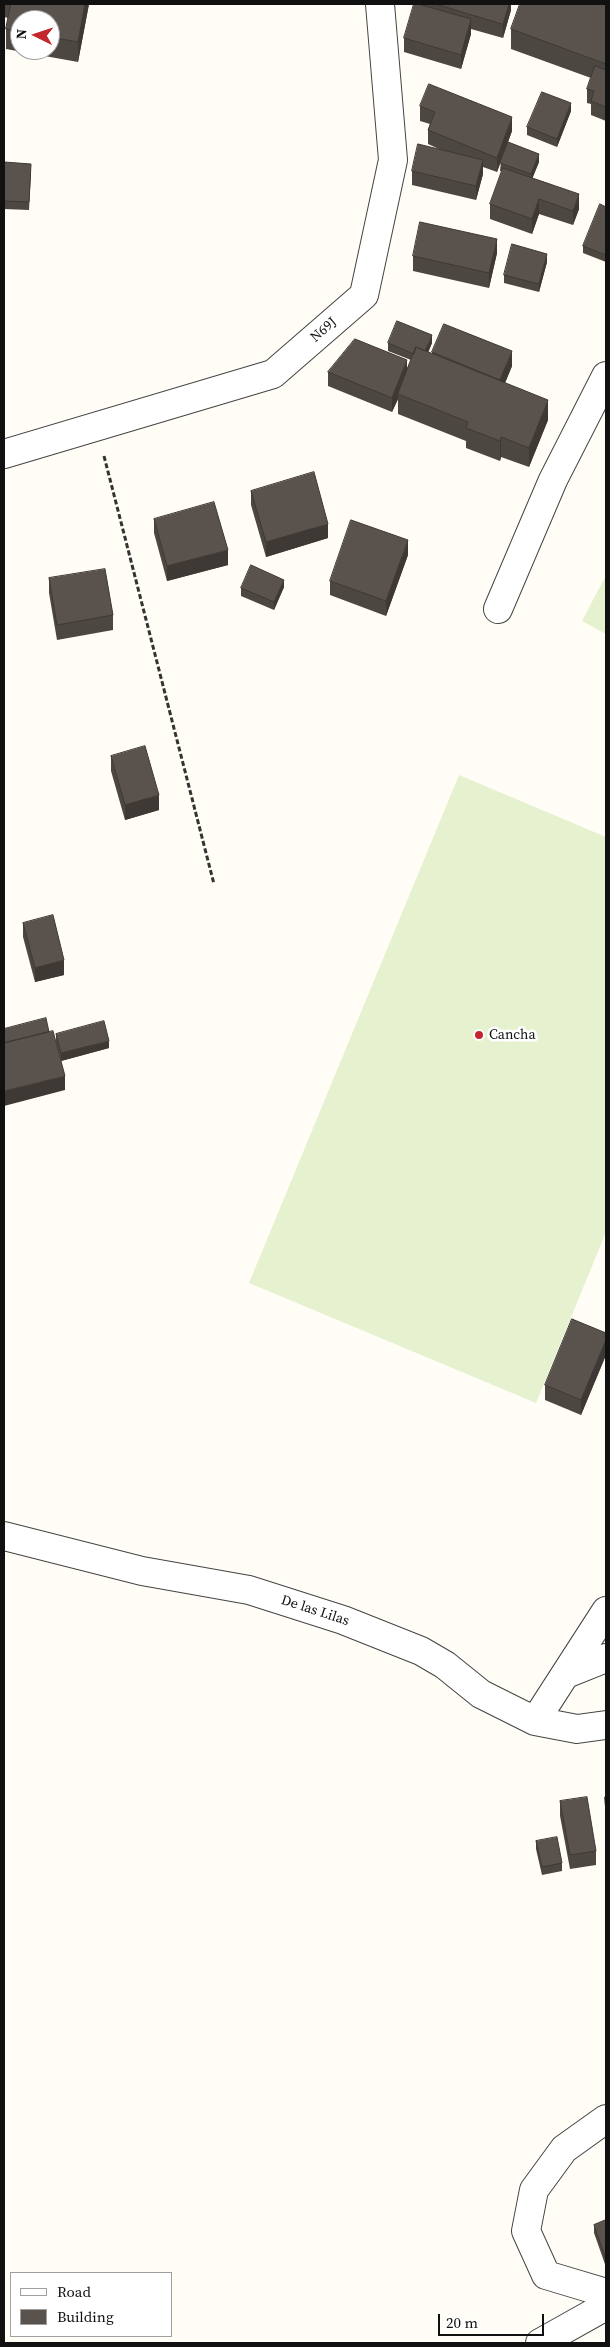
<!DOCTYPE html>
<html>
<head>
<meta charset="utf-8">
<style>
	body { margin:0 }
	#map { position:relative; width:610px; height:2347px; overflow:hidden; background:#fffdf5; font-family:"Source Serif 4",serif }
	canvas { display:block }
	.frame { position:absolute; inset:0; border:5px solid #111; pointer-events:none }
	.legend { position:absolute; left:10px; top:2272px; width:162px; height:65px; box-sizing:border-box; background:#fff; border:1px solid #a0a0a0; margin:0; padding:6px 9px; list-style:none; font-size:15px; color:#111 }
	.legend li { display:flex; align-items:center; gap:10px; height:25px }
	.legend b { width:25px; border:1px solid #a0a0a0 }
	.north { position:absolute; left:10px; top:10px; width:50px; height:50px; box-sizing:border-box; background:#fff; border:1px solid #a0a0a0; border-radius:50%; rotate:274deg; font-size:14px; font-weight:700; line-height:20px; text-align:center; color:#111 }
	.north::after { content:''; display:block; margin:auto; width:18px; height:22px; background:#c4262e; clip-path:polygon(50% 0,100% 100%,50% 72%,0 100%) }
	.scale { position:absolute; left:438px; top:2314px; width:106px; height:22px; box-sizing:border-box; border:2px solid #111; border-top:0; padding-left:6px; font-size:15px; line-height:18px; white-space:nowrap; color:#111; -webkit-text-stroke:4px #fff; paint-order:stroke }
</style>
</head>
<body>
<div id="map">
<canvas width="610" height="2347"></canvas>
<div class="frame"></div>
<ul class="legend">
<li><b style="height:6px;background:#fff"></b>Road</li>
<li><b style="height:14px;background:#5a524d"></b>Building</li>
</ul>
<div class="north">N</div>
<div class="scale">20 m</div>
</div>
<script>
const g = document.querySelector('canvas').getContext('2d');
g.lineJoin = 'round';
function paint(path, color) { g.fillStyle = color; g.fill(path, 'evenodd'); }
function trace(path, color, width, dash) { g.strokeStyle = color; g.lineWidth = width; g.lineCap = dash ? 'butt' : 'round'; g.setLineDash(dash || []); g.stroke(path); }
function drawText(font, color, halo, rows, align = 'center') {
  g.font = font + ' "Source Serif 4",serif'; g.lineWidth = 5; g.setLineDash([]); g.textBaseline = 'middle'; g.strokeStyle = halo; g.fillStyle = color; for (const [text, x, y, turn = 0] of rows) {
    g.save(); g.translate(x, y); g.rotate((+turn || 0) * Math.PI / 180); g.textAlign = isNaN(turn) ? turn : align; if (halo) g.strokeText(text, 0, 0); g.fillText(text, 0, 0); g.restore();
  }
}
paint(new Path2D(`
	M606,575V634L582,621Z
	M459,775L606,837V1232L536,1403L249,1283Z`), '#e6f2cf');
const minor = new Path2D(`
	M4,454L273,374L364,295L393,160L380,4
	M498,609L553,480L606,376
	M4,1536L142,1571L249,1590L343,1620L421,1651L445,1665L481,1694L535,1721L577,1729L606,1725
	M566,1674L606,1658
	M535,1721L606,1611
	M606,2119L564,2149L534,2190L526,2231L546,2275L606,2293
	M540,2343L606,2306`);
trace(minor, '#444', 30);
trace(new Path2D(`
	M104,456L214,884`), '#333', 3, [5, 2.5]);
trace(minor, '#fff', 28);
paint(new Path2D(`
	M4,4H89L78,62L6,49V29L8,18L4,17ZM20,20H50V50H20Z
	M422,4H511V10L503,38L471,29V34L461,69L404,52V38Z
	M606,4V121L591,115V104L587,103V89L591,78L511,49V29Z
	M420,106L512,131L508,142L539,162L532,178L579,209L573,225L539,214L532,234L490,219V204L502,171H500L501,161L497,172L483,167V174L476,200L412,185V171L439,149L428,144V130L430,124L420,121Z
	M571,111L557,147L527,135V127Z
	M4,162L31,172L29,210L4,209Z
	M606,207V262L583,253V246Z
	M497,253L489,288L413,271V256Z
	M547,262L539,292L504,283V275Z
	M388,343H432L428,352L432,354V352L512,366L505,383L548,420L529,467L501,457L500,461L466,448V441L398,414V399L392,412L328,386V372L407,369L411,360L388,351Z
	M251,491L328,538L266,557L251,505Z
	M154,519L228,565L167,581L154,533Z
	M408,555L386,616L330,595V581Z
	M49,578L113,615V630L57,640L49,593Z
	M284,587L274,610L241,596V588Z
	M111,756L159,810L125,820L111,771Z
	M23,923L64,975L35,982L23,937Z
	M56,1034L109,1048L61,1061L56,1042Z
	M606,1333V1355L581,1415L545,1400V1385Z
	M605,1797H606V1827L605,1812Z
	M560,1801L596,1851V1865L570,1869L560,1816Z
	M536,1841L562,1863V1871L542,1875L536,1849Z
	M606,2220V2267L594,2233V2225Z`), '#4d4742');
paint(new Path2D(`
	M85,4H89L78,62V42Z
	M509,4H511V10L503,38V24Z
	M471,19V34L461,69V55Z
	M571,103V111L557,147V139Z
	M512,117V131L497,172V158Z
	M539,154V162L531,182V174Z
	M483,160V174L476,200V186Z
	M579,194V209L573,225V211Z
	M539,199V214L532,234V219Z
	M497,239V253L489,288V273Z
	M547,254V262L539,292V284Z
	M432,335V343L423,365V357Z
	M512,351V366L500,395V380Z
	M407,360V375L398,394V399L392,412V398Z
	M548,400V420L529,467V448Z
	M501,437V457L500,461V441Z
	M328,524V538L266,557V542Z
	M408,540V555L386,616V601Z
	M228,550V565L167,581V566Z
	M284,580V587L274,610V602Z
	M159,795V810L125,820V805Z
	M64,960V975L35,982V968Z
	M109,1041V1048L61,1061V1053Z
	M65,1076V1090L4,1106V1091Z
	M606,1340V1355L581,1415V1400Z`), '#3f3936');
const building = new Path2D(`
	M11,4H85L78,42L50,37V20H20V31L6,29Z
	M414,4H418L471,19L461,55L404,38Z
	M436,4H509L503,24Z
	M520,4H606V64L511,29Z
	M595,66L606,70V107L591,101L594,91L587,89Z
	M429,84L512,117L497,158L428,130L435,112L420,106Z
	M542,92L571,103L557,139L527,127Z
	M508,142L539,154L531,174L500,163Z
	M418,144L483,160L476,186L412,171Z
	M4,162L31,164L29,202L4,201Z
	M503,168L579,194L573,211L539,199L532,219L490,204Z
	M600,204L606,207V255L583,246Z
	M420,222L497,239L489,273L413,256Z
	M512,244L547,254L539,284L504,275Z
	M397,321L432,335L425,351L416,347L414,354L388,343Z
	M444,324L512,351L500,380L432,352Z
	M355,339L407,360L392,398L328,372Z
	M416,347L548,400L529,448L501,437L500,441L466,428L468,422L398,394Z
	M314,472L328,524L266,542L251,491Z
	M214,502L228,550L167,566L154,519Z
	M351,520L408,540L386,601L330,581Z
	M251,565L284,580L274,602L241,588Z
	M105,569L113,615L57,625L49,578Z
	M145,746L159,795L125,805L111,756Z
	M53,915L64,960L35,968L23,923Z
	M46,1018L49,1032L4,1043V1029Z
	M104,1021L109,1041L61,1053L56,1034Z
	M53,1031L65,1076L4,1091V1043Z
	M572,1319L606,1333V1340L581,1400L545,1385Z
	M587,1797L596,1851L570,1855L560,1801Z
	M605,1797H606V1812Z
	M557,1837L562,1863L542,1867L536,1841Z
	M606,2220V2259L594,2225Z`);
paint(building, '#5a524d');
trace(building, '#3f3936', 1);
for (const [x, y, r, color] of [
	[479,1035,5,"#c4262e"]
]) { const dot = new Path2D(); dot.arc(x, y, r, 0, 2 * Math.PI); g.fillStyle = color; g.fill(dot); trace(dot, '#fff', 2); }
drawText('14px', '#111', '#fff', [
	["N69J",324,330,-41],
	["De las Lilas",315,1611,18]
]);
drawText('14px', '#111', '#fff', [
	["Cancha",489,1035]
], 'left');
</script>
</body>
</html>
